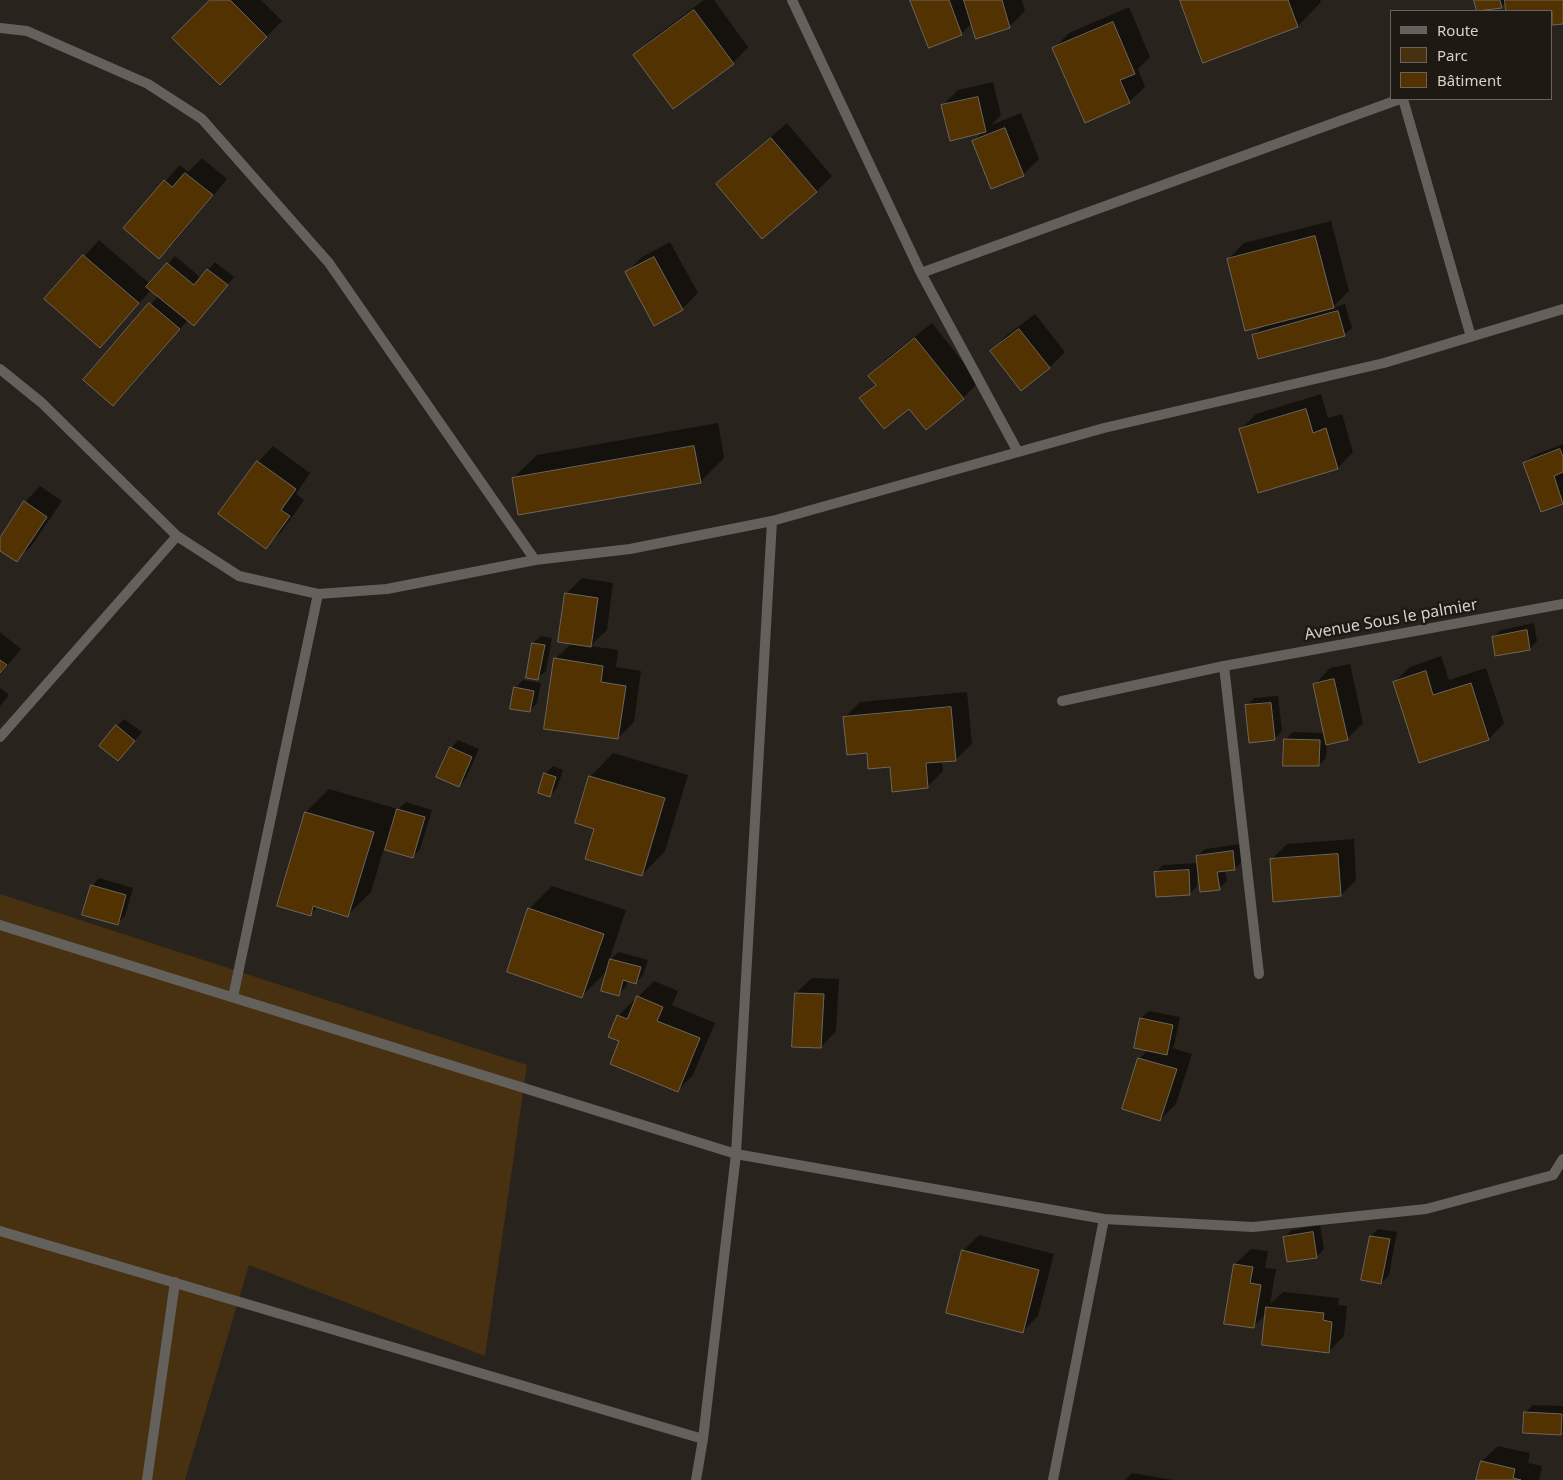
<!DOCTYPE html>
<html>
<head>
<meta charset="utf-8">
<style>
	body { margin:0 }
	#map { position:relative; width:1563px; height:1480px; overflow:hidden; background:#28231c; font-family:"Noto Sans",sans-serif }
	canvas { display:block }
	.legend { position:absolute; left:1390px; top:10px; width:162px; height:90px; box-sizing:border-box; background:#1f1913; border:1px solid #68635d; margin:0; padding:6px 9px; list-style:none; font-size:15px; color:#d5d2cd }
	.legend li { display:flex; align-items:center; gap:10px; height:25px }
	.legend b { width:25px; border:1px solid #68635d }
</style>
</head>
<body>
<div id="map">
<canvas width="1563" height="1480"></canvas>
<ul class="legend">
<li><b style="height:6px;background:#64615d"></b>Route</li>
<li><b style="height:14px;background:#473110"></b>Parc</li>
<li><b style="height:14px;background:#513200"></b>Bâtiment</li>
</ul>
</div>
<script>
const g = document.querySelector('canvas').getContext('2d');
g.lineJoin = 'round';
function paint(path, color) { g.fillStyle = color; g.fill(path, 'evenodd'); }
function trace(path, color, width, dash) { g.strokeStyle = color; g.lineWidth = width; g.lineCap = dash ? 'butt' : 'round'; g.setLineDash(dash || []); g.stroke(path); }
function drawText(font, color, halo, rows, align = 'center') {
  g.font = font + ' "Noto Sans",sans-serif'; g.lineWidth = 5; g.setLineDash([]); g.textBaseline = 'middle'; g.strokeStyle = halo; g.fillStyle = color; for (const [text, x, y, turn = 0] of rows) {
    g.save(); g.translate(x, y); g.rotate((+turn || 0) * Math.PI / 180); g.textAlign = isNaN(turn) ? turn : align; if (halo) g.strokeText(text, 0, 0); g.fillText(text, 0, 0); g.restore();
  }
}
paint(new Path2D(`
	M0,894L527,1065L485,1356L249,1265L185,1480H0Z`), '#473110');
paint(new Path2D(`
	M212,0H261L282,21L220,83Z
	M704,0H714L748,47L733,63L635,55L650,40Z
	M912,0H1022L1025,11L1009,27L972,23L962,33L930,46Z
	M1181,0H1320L1321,2L1298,26L1204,61Z
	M1476,0H1563V23L1552,24V11H1507L1506,2L1501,7L1478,11Z
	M1129,7L1150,57L1138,69L1145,87L1129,102L1054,48L1069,33Z
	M993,82L1001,115L991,125L1021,113L1039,159L1023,175L974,141L983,131L943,105L958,90Z
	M787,123L832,176L816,192L718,184L734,169Z
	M202,158L227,179L175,242L159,258L124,227L180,165L188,172Z
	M1331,221L1349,291L1332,308L1345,304L1352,328L1344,335H1253L1263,325L1228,259L1244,243Z
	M99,240L150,284L175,256L201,278L215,262L234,277L201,317L188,320L129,389L113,404L85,380L158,296L151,290L100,346L46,299Z
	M670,242L698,293L682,309L627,272L642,257Z
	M1035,314L1065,352L1050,367L1021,389L991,351L1007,335Z
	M932,323L979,382L963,398L926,428L909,407L861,398L876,383L870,376L885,360Z
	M1321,394L1328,418L1342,414L1353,452L1338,468L1241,429L1256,414Z
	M718,423L724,458L701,481L519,514L513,478L537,455Z
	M1563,444V503L1542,511L1524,463L1532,456Z
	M273,446L310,473L296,494L304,500L282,531L266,547L258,462Z
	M40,486L62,501L32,545L17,560L0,549V540L25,502Z
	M582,578L613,583L607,630L590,646L618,650L616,667L641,671L634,722L618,738L555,659L572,643L566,594Z
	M1534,623L1537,641L1530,649L1496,655L1493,637L1501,630Z
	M0,632L21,649L0,675Z
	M541,636L552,638L546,671L538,678L533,643Z
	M1441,656L1449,680L1486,668L1504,723L1489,739L1394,682L1410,667Z
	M1350,664L1363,723L1347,739L1327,743L1326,758L1319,765L1285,740L1293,732L1325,733L1315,684L1330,668Z
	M523,680L541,683L537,703L530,710L515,688Z
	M0,688L9,695L0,706Z
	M967,692L972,744L956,759L942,760L943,771L927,787L868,751L844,718L860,702Z
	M1278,696L1282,731L1274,739L1247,706L1254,698Z
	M124,719L142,732L125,752L117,726Z
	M458,740L479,749L466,778L459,786L451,748Z
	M613,753L688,775L665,851L642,875L596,828L590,777Z
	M553,766L563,770L557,788L550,796L545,774Z
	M329,789L398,809L406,802L432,810L420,849L413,857L384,848L371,892L348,915L318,906L311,914L278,905L306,812Z
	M1354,839L1356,880L1341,895L1271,860L1287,844Z
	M1240,844L1242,861L1235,869L1225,870L1227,881L1219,888L1199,874H1197V886L1190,894L1155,873L1163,865L1198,863L1197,856L1205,849Z
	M99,878L133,888L125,916L117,924L92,886Z
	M552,886L626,910L609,961L619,952L648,960L643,975L636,983L628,981L626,987L618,994L608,970L582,996L529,909Z
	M812,978L839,979L836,1031L821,1047L796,993Z
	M654,981L678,991L672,1005L715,1023L693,1075L677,1091L618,1016L634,1000L636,1001L638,997Z
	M1149,1011L1180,1017L1174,1046L1172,1048L1192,1054L1176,1104L1160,1120L1123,1109L1140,1058L1148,1050L1141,1018Z
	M1320,1225L1324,1249L1317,1256L1284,1237L1292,1230Z
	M1378,1229L1397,1232L1389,1275L1381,1283L1371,1236Z
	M979,1235L1054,1254L1038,1316L1023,1331L963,1251Z
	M1251,1249L1268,1251L1265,1268L1276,1269L1270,1304L1283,1292L1339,1298L1338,1305L1347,1306L1344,1336L1329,1351L1266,1314L1253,1327L1235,1264Z
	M1533,1405L1563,1406V1431L1560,1434L1526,1412Z
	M1498,1446L1530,1453L1528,1463L1542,1466L1539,1480H1478L1482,1461Z
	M1132,1473L1173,1480H1125Z`), '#0007');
const building = new Path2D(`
	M210,0H230L267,37L220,85L172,38Z
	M910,0H949L962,35L929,48Z
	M964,0H1002L1010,28L976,39Z
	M1180,0H1288L1298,27L1203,63Z
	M1474,0H1500L1502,8L1477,11Z
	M1505,0H1563V24L1552,25V11H1506Z
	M694,10L734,64L673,109L633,55Z
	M1113,22L1135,74L1120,80L1130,103L1085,123L1052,48Z
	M978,97L986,132L950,141L941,105Z
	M1005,128L1024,176L991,189L972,141Z
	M771,138L817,192L762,239L716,184Z
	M185,173L213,195L159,259L123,228L164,180L172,187Z
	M1315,236L1334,308L1245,331L1227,259Z
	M83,255L139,303L100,348L44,299Z
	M654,257L683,310L654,326L625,272Z
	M167,263L194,285L207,269L228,285L194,326L146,287Z
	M149,303L180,329L113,406L83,380Z
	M1338,311L1345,336L1258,359L1252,335Z
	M1019,329L1050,368L1021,391L990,351Z
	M915,338L964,399L926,430L909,409L884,429L859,398L876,385L868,376Z
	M1306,409L1313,433L1326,428L1338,469L1258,493L1239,429Z
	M694,446L701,483L518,515L512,478Z
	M1560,449L1563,457V472L1554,476L1563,504L1541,512L1523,463Z
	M257,461L296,489L281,510L290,516L266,549L218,514Z
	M24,501L47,517L17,562L0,551V538Z
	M565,593L598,598L591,647L558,642Z
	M1527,630L1530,650L1495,656L1492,637Z
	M532,643L545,645L538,680L526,678Z
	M554,658L603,666L601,682L626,686L618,739L544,729Z
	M0,660L7,665L0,673Z
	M1426,671L1433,695L1471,683L1489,740L1419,763L1393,682Z
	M1334,679L1348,740L1326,745L1313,684Z
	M514,687L534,691L530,712L510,709Z
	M1271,703L1275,740L1249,743L1245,705Z
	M951,707L956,761L926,763L928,788L892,792L890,767L868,769L867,753L847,755L843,717Z
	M116,725L135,741L118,761L99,746Z
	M1284,739L1320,740L1319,766H1283Z
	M450,747L472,757L459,787L436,777Z
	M544,773L556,777L550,797L538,793Z
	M589,776L665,798L642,876L585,859L594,829L575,823Z
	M397,809L425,817L413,858L385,850Z
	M305,812L374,832L348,917L313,906L311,916L277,906Z
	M1233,851L1235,870L1217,872L1220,890L1200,892L1196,856Z
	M1338,854L1341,896L1273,902L1270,859Z
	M1189,870L1190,895L1156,897L1154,872Z
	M91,885L126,895L118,925L82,915Z
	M528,908L604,934L582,998L507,972Z
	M610,959L641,967L636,984L623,980L619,996L601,991Z
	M795,993L824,994L821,1048L792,1047Z
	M637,996L663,1007L657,1021L700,1038L678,1092L610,1064L619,1041L608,1037L617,1015L627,1019Z
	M1140,1018L1173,1025L1167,1055L1134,1048Z
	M1138,1058L1177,1069L1160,1121L1122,1109Z
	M1313,1232L1317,1258L1287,1262L1283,1237Z
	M1370,1236L1390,1239L1381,1284L1361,1280Z
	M962,1250L1039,1270L1023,1333L946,1313Z
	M1234,1264L1253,1267L1250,1283L1261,1285L1254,1328L1224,1324Z
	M1266,1307L1324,1313L1323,1320L1332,1322L1329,1353L1262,1345Z
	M1524,1412L1562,1414L1561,1435L1523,1433Z
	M1481,1461L1515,1469L1513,1478L1521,1480H1476Z`);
paint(building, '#513200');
trace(building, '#6c665e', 1);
trace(new Path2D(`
	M792,0L921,273L1018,452
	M0,28L27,31L148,84L202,119L329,263L535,560
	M1403,99L1471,337
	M921,273L1400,99
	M0,369L42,403L177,536L239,576L318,594L387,589L535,560L630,549L772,521L1104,428L1384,363L1563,309
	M1224,666L1259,974
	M1062,701L1224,666L1563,604
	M0,737L177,536
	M0,925L736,1154L1104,1219L1253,1227L1426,1209L1553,1175L1563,1159
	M233,997L318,594
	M0,1231L703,1439
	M147,1480L175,1282
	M696,1480L703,1439L736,1154L772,521
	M1053,1480L1104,1219`), '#64615d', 10);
drawText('16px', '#d5d2cd', '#1f1913', [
	["Avenue Sous le palmier",1391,620,-10]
]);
</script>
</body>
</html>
